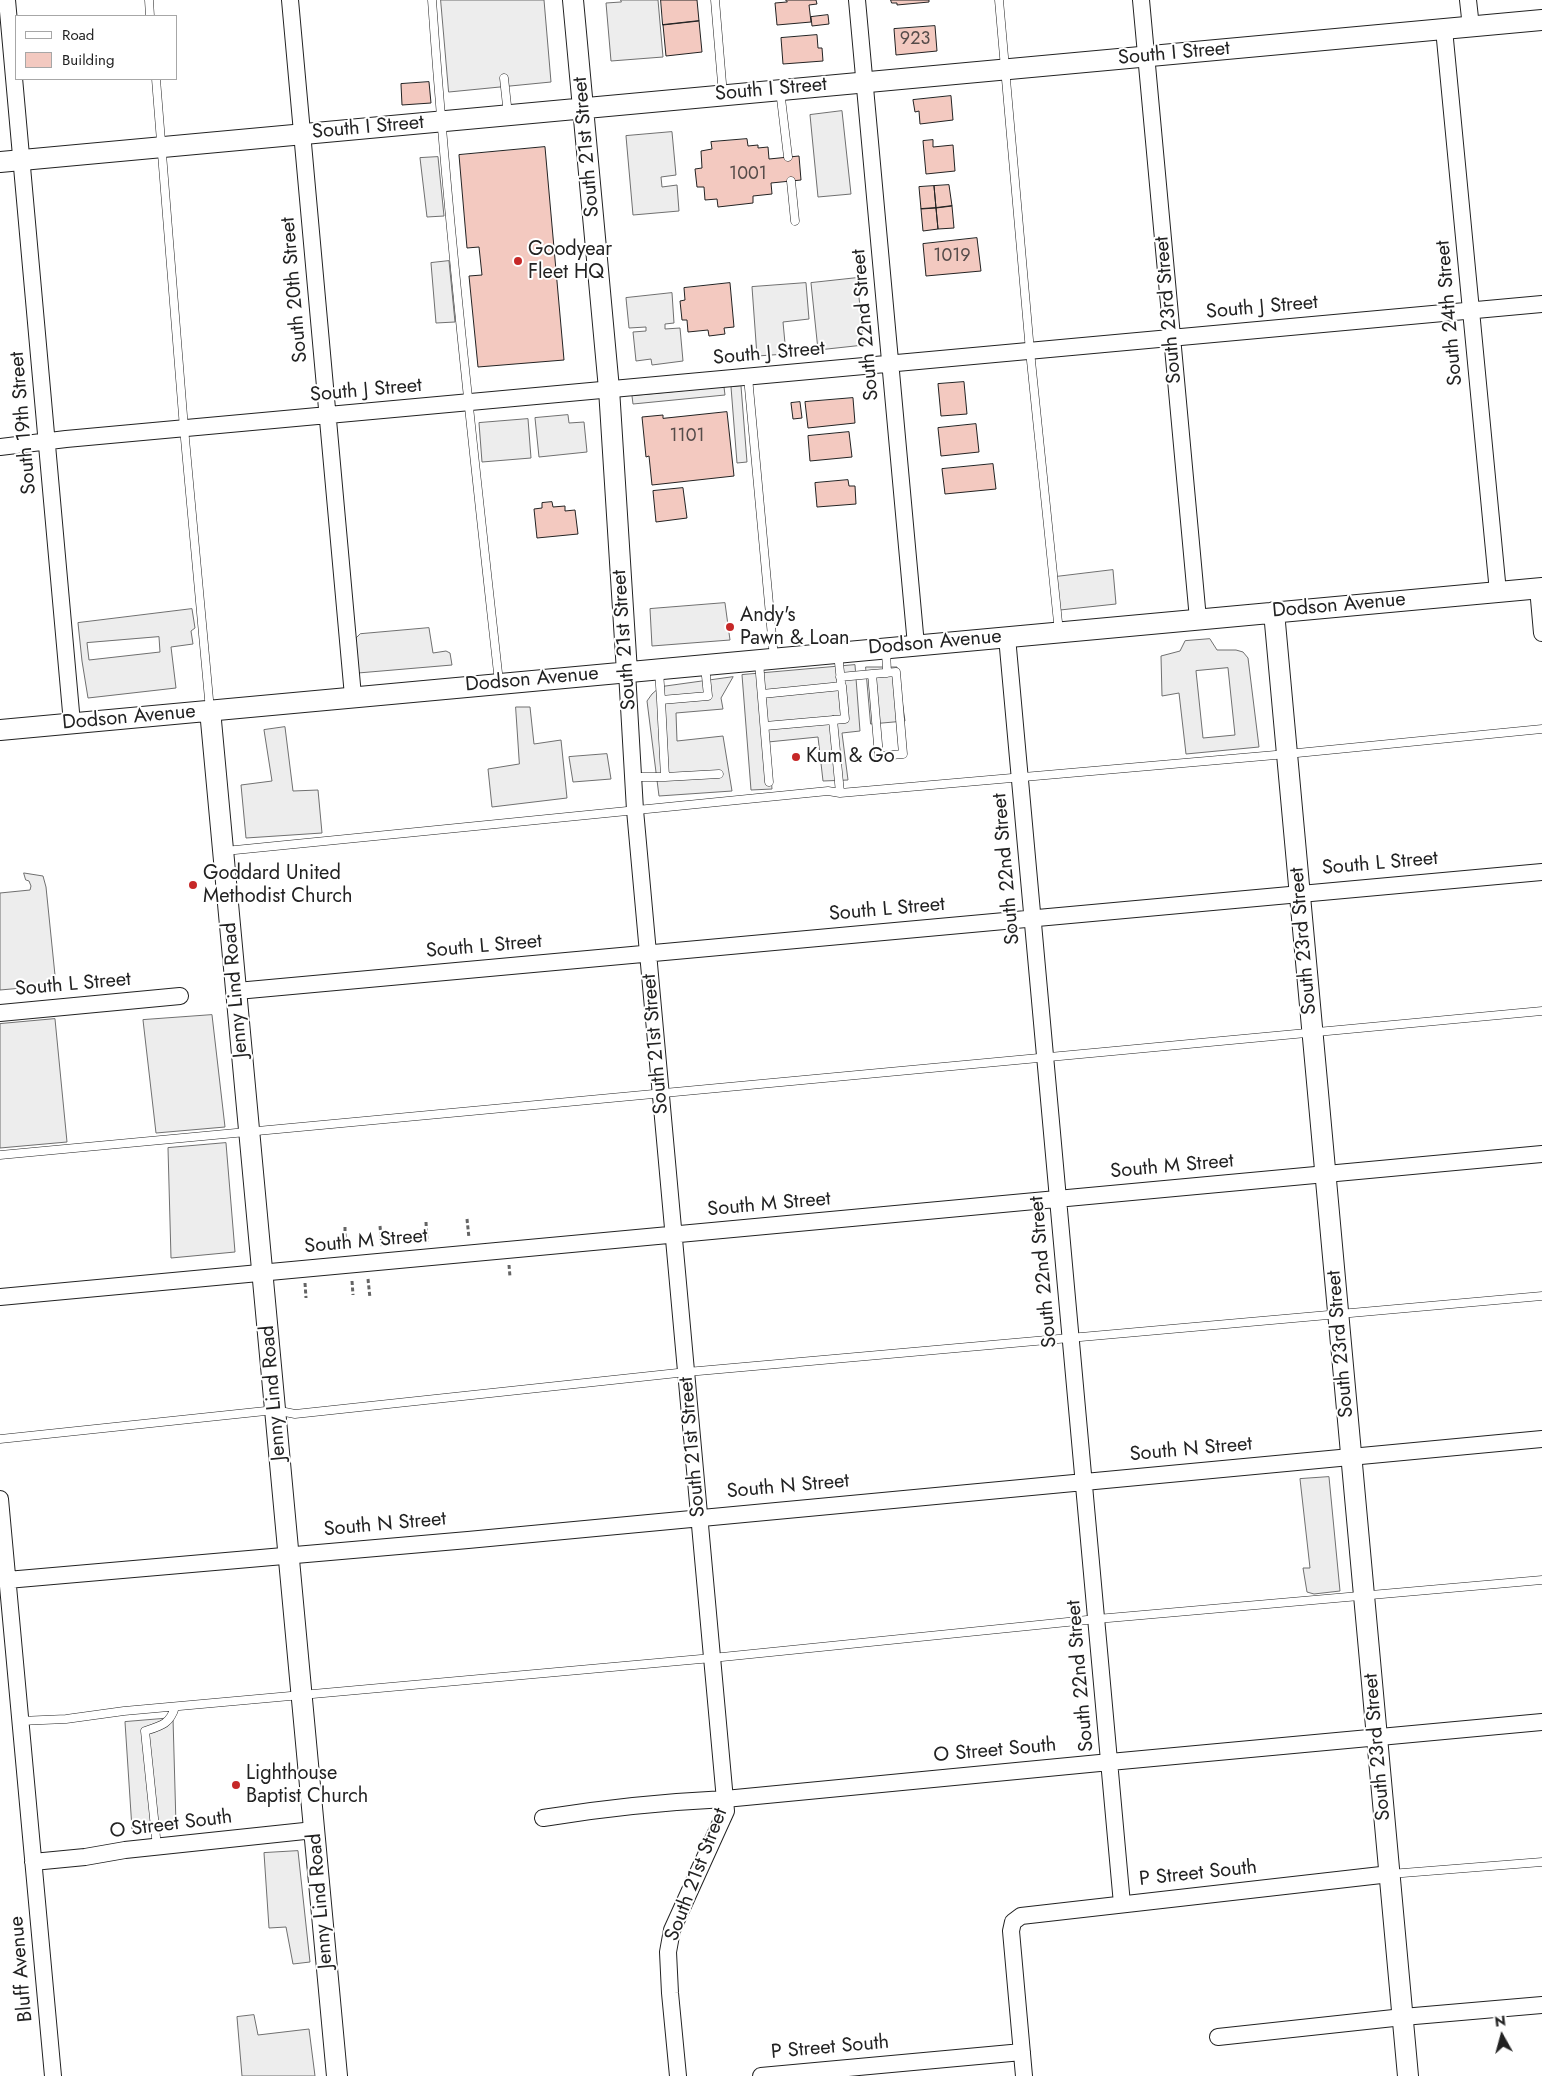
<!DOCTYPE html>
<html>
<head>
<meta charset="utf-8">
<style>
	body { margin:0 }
	#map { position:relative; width:1542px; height:2076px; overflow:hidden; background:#fff; font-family:Jost,sans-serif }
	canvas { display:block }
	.legend { position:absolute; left:15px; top:15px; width:162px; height:65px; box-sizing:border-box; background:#fff; border:1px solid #a7a7a7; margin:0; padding:6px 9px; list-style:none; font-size:15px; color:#222 }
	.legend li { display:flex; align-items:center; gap:10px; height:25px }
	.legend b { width:25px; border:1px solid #a7a7a7 }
	.north { position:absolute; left:1477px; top:2011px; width:50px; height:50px; -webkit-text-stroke:4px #fff; paint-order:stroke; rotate:353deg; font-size:14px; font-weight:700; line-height:20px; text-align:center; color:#222 }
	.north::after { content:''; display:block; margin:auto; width:18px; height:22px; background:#222; clip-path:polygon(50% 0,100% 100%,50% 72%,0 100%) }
</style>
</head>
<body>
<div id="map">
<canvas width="1542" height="2076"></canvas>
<ul class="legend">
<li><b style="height:6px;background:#fff"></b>Road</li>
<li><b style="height:14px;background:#f3c9c0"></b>Building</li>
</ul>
<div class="north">N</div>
</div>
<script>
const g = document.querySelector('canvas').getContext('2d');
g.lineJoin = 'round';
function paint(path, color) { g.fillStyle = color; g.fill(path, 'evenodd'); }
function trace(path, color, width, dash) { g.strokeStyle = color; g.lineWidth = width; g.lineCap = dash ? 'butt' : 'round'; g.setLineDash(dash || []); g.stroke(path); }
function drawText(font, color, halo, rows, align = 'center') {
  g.font = font + ' Jost,sans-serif'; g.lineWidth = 4; g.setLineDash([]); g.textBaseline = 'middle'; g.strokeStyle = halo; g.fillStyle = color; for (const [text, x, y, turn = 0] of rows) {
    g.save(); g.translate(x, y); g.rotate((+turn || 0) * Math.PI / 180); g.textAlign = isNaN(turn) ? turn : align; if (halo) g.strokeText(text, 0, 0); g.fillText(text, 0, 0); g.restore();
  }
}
const parking = new Path2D(`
	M441,0H544L551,82L449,92Z
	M621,0H658L663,57L611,61L606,3L621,2Z
	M842,111L851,194L818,197L810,115Z
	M672,132L676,175L661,177L662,187L677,185L679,211L633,215L626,136Z
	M438,157L444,216L427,217L420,158Z
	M449,261L455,322L436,323L431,263Z
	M857,278L864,345L818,350L811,283Z
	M806,283L809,319L783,322L786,354L757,356L752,287Z
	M672,293L674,323L665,324V329L680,328L683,361L652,365L651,359L636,361L633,332L646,331V327L629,328L626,298Z
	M741,386L747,462L737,463L731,387Z
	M724,387L725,395L633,404L632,396Z
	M568,415L569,423L584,422L587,452L539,457L535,418Z
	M528,419L531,458L482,462L479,423Z
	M1113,570L1116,604L1060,610L1055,577Z
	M725,603L730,640L652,646L650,609Z
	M192,609L195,628L191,631L193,644L171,647L176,688L88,698L82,661L78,623ZM159,637L160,652L89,660L87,643Z
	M429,628L433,653L446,651L450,653L452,665L358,673L356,638L360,634Z
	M1210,639L1217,650H1236L1243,652L1248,658L1259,747L1186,754L1179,693L1162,696L1161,656L1180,651L1185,641ZM1228,668L1235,735L1203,738L1196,671Z
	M855,665L860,731L842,733L848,780L823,781L818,737L768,742L772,789L751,790L742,675Z
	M866,667H897L905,721L871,724Z
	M733,677L721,698L723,709L676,713L677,741L723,736L732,791L659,796L647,701L652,694L660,687Z
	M516,707H530L534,744L561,740L567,798L492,807L488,769L519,764Z
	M285,727L293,791L318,790L322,833L246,838L241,785L272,781L264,730Z
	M607,754L611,779L573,782L569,757Z
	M24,873L43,876L46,887L56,985L0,990V893L30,890L31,886L29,881L26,880Z
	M212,1015L225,1127L156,1133L143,1020Z
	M55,1019L67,1142L0,1148V1024Z
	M226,1143L235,1252L171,1258L168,1148Z
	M1329,1477L1340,1591L1314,1594L1307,1592L1303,1568H1310L1300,1479Z
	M173,1718L176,1825L132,1829L125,1722Z
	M298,1851L310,1962L293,1964L286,1927L269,1928L264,1853Z
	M254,2015L258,2035L309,2029L315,2076H242L237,2017Z`);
paint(parking, '#ededed');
trace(parking, '#6f6f6f', 1);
const building = new Path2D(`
	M661,0H697L699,21L663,25Z
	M786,0H816L817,4L809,5L811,22L777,25L775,3L787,2Z
	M891,0H929V2L897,5V3H892Z
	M828,15L829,24L812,26L811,17Z
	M699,21L702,52L666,56L663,25Z
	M935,26L937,51L896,55L894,29Z
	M817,35L818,48H822L823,61L783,64L781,38Z
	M429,82L431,103L402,105L401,84Z
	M951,96L953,120L920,124L919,111L915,112L913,100Z
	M747,139L748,146L758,145V148L768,147L769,159L799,156L801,180L771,183L772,194L753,196V203L718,207L717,199L705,200L704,187H697L695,169L702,168L701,151L712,149L711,142Z
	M933,140V147L953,145L955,171L926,174L923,141Z
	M545,147L564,360L478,367L469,276L482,275L479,247L467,248L459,155Z
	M949,185L952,206L936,208L934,186Z
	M934,186L936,208L921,209L919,187Z
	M952,206L954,228L938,229L936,208Z
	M936,208L938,229L923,231L921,209Z
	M977,238L981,271L926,276L923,244Z
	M730,283L734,327L724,328L725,334L709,336L708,330L688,332L687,320H682L680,301L685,300L684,288Z
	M964,382L967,414L941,416L938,384Z
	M853,398L855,423L808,428L805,402Z
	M800,402L802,418L793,419L791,403Z
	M727,412L734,476L652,485L649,456L646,457L642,417L663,415V418Z
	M976,424L979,452L941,456L938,428Z
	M849,432L852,457L810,461L808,436Z
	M993,464L996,489L945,494L942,469Z
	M848,480L849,486H855L856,504L817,507L815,483Z
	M683,488L687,518L656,522L653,491Z
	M552,502L553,507L565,506V511L575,510L578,534L537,538L534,509L542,508V503Z`);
paint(building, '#f3c9c0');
trace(building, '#222', 1);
const service = new Path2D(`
	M149,0L150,16
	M432,0C448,228 474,455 499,682
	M715,0L723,95
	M999,0L1030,351L1059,632
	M504,78L508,115
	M156,79L184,428L210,710
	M780,90L788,157
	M791,181L795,221
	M748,377L774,658
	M886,650L887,673
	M838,653L841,682
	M759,662L769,782
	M705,666L708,696L661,700L665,777L719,774
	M659,671L661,700
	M840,677L872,674L879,756L903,754L896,672L872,674
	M762,694L842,686L845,719L765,726
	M833,720L840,793
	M633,777H665
	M225,851L828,791L840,793L1287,754L1542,729
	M0,1155L1542,1011
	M0,1439L275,1410L295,1414L687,1372L1542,1296
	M20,1721L66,1719L124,1711L712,1658L1097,1619L1542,1580
	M157,1847L145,1731C161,1726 170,1724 175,1707
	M1390,1874L1542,1862`);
const minor = new Path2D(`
	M7,0L72,723
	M290,0L353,696
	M857,0L916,645
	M1141,0L1198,619
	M1468,0L1471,27
	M1444,29L1498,592
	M0,447L66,439L1542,304
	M1538,588L1542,633
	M1007,637L1122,1904
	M627,672L635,810L726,1811L672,1930L668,1952L670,1993L678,2076
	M237,991L1542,872
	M0,1013L180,996
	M0,1297L1542,1154
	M0,1499L53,2076
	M7,1580L468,1540L1542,1439
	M543,1818C604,1808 663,1802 725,1799L1110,1762L1542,1722
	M33,1862L85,1857L125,1850L314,1830
	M1218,2037L1403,2017L1542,2005
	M761,2076L1022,2052
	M1024,2076L1011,1931L1013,1922L1021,1916L1390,1874`);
const tertiary = new Path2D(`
	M573,0L609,389L627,672
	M0,162L1542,20
	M1274,612L1408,2076
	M210,710L337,2076
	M0,730L1542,588`);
trace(service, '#222', 9);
trace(minor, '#222', 18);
trace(tertiary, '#222', 22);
trace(new Path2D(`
	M467,1219L469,1238
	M426,1222L427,1242
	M380,1226L382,1246
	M345,1227V1243
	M509,1265L510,1277
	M368,1279L370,1298
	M352,1281L353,1295
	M305,1283L306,1298`), '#646464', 3, [4, 2.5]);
trace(service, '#fff', 8);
trace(minor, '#fff', 16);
trace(tertiary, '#fff', 20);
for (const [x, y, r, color] of [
	[518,261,5,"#c62828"],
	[730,627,5,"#c62828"],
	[796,757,5,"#c62828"],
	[193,885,5,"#c62828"],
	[236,1785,5,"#c62828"]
]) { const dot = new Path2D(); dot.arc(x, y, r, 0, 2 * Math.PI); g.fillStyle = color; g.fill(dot); trace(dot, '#fff', 2); }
drawText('18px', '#564c4a', null, [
	["923",915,40],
	["1001",748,175],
	["1019",952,257],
	["1101",687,437]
]);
drawText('20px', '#222', '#fff', [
	["South I Street",1174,54,-5],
	["South I Street",771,90,-5],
	["South I Street",368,128,-5],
	["South 21st Street",587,147,-95],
	["South 20th Street",295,290,-95],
	["South J Street",1262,308,-5],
	["South 23rd Street",1169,310,-95],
	["South 24th Street",1450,313,-95],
	["South 22nd Street",866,325,-95],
	["South J Street",769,354,-5],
	["South J Street",366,391,-5],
	["South 19th Street",24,423,-95],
	["Dodson Avenue",1339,606,-5],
	["South 21st Street",625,640,-94],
	["Dodson Avenue",935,643,-5],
	["Dodson Avenue",532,680,-5],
	["Dodson Avenue",129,718,-5],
	["South L Street",1380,864,-5],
	["South 22nd Street",1007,869,-95],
	["South L Street",887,910,-5],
	["South 23rd Street",1304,941,-95],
	["South L Street",484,947,-5],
	["South L Street",73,985,-5],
	["Jenny Lind Road",236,990,-95],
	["South 21st Street",656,1044,-95],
	["South M Street",1172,1167,-5],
	["South M Street",769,1205,-5],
	["South M Street",366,1242,-5],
	["South 22nd Street",1044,1272,-95],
	["South 23rd Street",1341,1344,-95],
	["Jenny Lind Road",274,1393,-95],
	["South 21st Street",693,1447,-95],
	["South N Street",1191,1450,-5],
	["South N Street",788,1487,-5],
	["South N Street",385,1525,-5],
	["South 22nd Street",1081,1676,-95],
	["South 23rd Street",1378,1747,-95],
	["O Street South",995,1751,-5],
	["O Street South",171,1825,-7],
	["P Street South",1198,1874,-6],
	["South 21st Street",697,1875,-69],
	["Jenny Lind Road",321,1901,-95],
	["Bluff Avenue",22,1969,-95],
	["P Street South",830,2048,-5]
]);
drawText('20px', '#222', '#fff', [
	["Goodyear",528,250],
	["Fleet HQ",528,273],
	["Andy's",740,616],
	["Pawn & Loan",740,639],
	["Kum & Go",806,757],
	["Goddard United",203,874],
	["Methodist Church",203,897],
	["Lighthouse",246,1774],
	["Baptist Church",246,1797]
], 'left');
</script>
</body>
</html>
